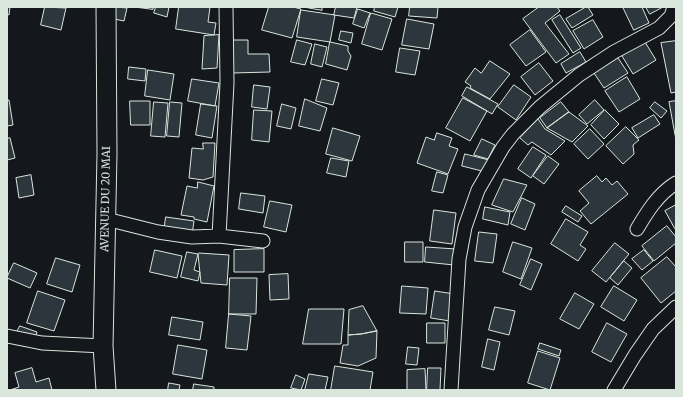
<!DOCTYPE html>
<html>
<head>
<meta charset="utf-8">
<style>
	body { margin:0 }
	#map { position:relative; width:683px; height:397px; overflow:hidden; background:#14181c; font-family:Merriweather,serif }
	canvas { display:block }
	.frame { position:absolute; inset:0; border:8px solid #d8e6dc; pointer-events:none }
</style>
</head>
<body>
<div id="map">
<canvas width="683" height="397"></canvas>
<div class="frame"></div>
</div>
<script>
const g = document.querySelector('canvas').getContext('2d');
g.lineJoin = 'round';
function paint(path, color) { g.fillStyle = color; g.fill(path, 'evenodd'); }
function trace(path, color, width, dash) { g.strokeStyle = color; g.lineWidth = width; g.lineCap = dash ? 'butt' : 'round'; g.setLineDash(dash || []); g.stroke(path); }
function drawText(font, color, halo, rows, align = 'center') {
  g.font = font + ' Merriweather,serif'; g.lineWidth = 3; g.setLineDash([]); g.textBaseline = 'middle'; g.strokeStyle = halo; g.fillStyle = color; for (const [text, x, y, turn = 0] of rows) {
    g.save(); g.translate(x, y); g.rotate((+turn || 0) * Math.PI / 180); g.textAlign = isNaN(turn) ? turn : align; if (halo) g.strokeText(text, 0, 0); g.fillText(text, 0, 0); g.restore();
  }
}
const building = new Path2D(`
	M7,7H10L9,15L7,14Z
	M45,7L66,8L61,30L41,25Z
	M116,7L127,8L124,21L114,19Z
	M135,7H153V9Z
	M156,7H169L167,17L154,13Z
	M179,7H210L208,22L216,23L214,35L176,29Z
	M269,7H293L301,9L292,38L262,30Z
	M304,7H322V10Z
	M336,7H357L354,18L334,15Z
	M375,7H398L395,17L374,11Z
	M410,7H438L437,18L409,16Z
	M539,7H557L560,11L545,23L569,54L556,63L523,19Z
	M586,7H588L593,15L572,28L566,19Z
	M623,7H642L649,23L634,30Z
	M646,7H663L650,14Z
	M358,9L370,13L364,28L353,24Z
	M301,10L335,15L330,42L297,37Z
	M371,13L392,19L382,50L362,44Z
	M560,15L581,48L573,53L552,20Z
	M407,19L434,24L429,49L402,45Z
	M593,20L603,37L584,49L573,31Z
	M530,30L546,52L526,66L510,45Z
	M341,31L353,33L351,43L339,40Z
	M219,35L217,68L202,69L204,36Z
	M231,40H248V54H269L270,72L232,73Z
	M297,40L312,44L305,65L291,62Z
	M676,41V92L671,93L661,43Z
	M330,42L348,46V51L351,56L347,70L326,64Z
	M645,42L656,60L633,74L622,56Z
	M315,44L327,47L322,67L311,64Z
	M400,48L420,51L415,75L396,72Z
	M580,52L586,62L566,73L561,64Z
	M618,58L628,73L604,88L594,73Z
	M490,61L510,74L490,99L470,88L471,86L465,82L475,68L481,73Z
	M539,63L553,81L535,95L521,77Z
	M129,67L146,69L145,81L128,79Z
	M148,70L174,74L170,100L145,96Z
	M627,77L640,99L619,112L605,91Z
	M192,79L219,83L215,106L188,101Z
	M322,79L339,83L333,105L316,101Z
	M254,85L270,87L267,109L252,107Z
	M514,85L531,97L516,120L498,107Z
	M467,87L498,104L492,114L462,96Z
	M463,98L487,111L470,141L446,128Z
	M305,99L327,108L320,131L299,126Z
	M7,100H9L13,125L7,126Z
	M595,100L604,110L587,124L579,115Z
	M130,101H150V125H131Z
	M676,101V140L669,102Z
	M154,102L168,103L165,137L151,136Z
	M170,102L182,103L179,137L167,136Z
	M561,102L569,112L547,128L540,118Z
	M655,102L667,111L661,118L650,108Z
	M201,104L217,106L212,138L196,135Z
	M282,104L296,108L291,129L277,126Z
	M254,110L272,111L269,142L252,140Z
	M605,110L619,124L604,139L591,125Z
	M569,112L588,126L572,142L547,128Z
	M654,115L660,124L638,138L632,128Z
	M538,119L545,129L565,141L551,155L532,142L528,145L520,138Z
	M626,127L639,140L633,145L634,154L623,164L606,146Z
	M333,128L360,136L352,161L326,154Z
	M590,129L604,144L588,159L574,144Z
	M437,133L452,138L449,146L458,149L448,174L417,163L426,137L434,140Z
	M10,138L15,158L7,160V139Z
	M482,139L495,145L488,159L474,155Z
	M203,143H215L213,177L203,180L189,178L192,148L203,149Z
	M533,147L546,155L531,178L518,169Z
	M465,154L489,160L486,172L462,166Z
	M548,156L559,164L544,184L533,176Z
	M331,158L349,161L346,177L327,173Z
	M437,172L448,175L443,193L432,191Z
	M31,175L34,195L19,198L16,178Z
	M597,176L602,182L606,178L612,185L617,181L628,194L591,224L580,211L589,203L579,191Z
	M504,179L527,185L513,212L492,205Z
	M198,182L214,186L207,222L194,219V217L181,215L187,186L197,188Z
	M241,193L265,196L263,213L239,209Z
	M522,198L535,204L525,230L511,224Z
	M270,201L292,205L286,232L264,227Z
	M676,205V229H675L665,211Z
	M566,206L582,216L578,222L562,212Z
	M485,207L510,212L508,225L483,219Z
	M434,210L456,213L452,244L430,241Z
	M166,217L194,221L192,235L164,231Z
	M566,219L588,232L580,245L586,249L578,261L551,244Z
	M667,226L676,237V243L654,261L642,246Z
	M479,232L497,234L493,263L475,261Z
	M405,242H423V262H405Z
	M513,242L532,248L521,279L503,272Z
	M615,243L629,254L606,282L592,271Z
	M426,247L456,249L454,265L425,262Z
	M264,249V272H234V250Z
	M155,250L182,256L177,278L150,272Z
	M644,250L653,261L642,270L632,259Z
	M187,252L198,254L194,270L200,272L198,281L181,277Z
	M199,253L229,255L227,285L201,283L198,254Z
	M667,257L676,267V291L661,303L641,278Z
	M56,258L80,265L72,292L47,284Z
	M531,259L542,264L531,290L520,285Z
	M624,261L632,268L618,285L610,278Z
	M14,263L37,273L30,288L7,278Z
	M288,274L289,299L270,300L269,275Z
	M230,278H257L256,314H229Z
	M402,286L428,288L426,314L400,313Z
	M614,286L637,300L624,321L601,307Z
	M38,291L65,300L54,331L27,323Z
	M435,291L454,294L450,321L431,318Z
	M575,293L594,304L579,329L560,319Z
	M363,306L377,331L361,334L348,335L349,310Z
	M495,307L515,311L509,335L489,330Z
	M309,309H344L341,344H303Z
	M229,314L251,316L247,350L226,348Z
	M172,317L203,322L200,340L169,335Z
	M427,323H445V343H427Z
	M607,323L627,334L611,362L592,352Z
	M20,326L37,332L34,341L16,334Z
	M377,331L376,358L358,366L340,363L343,345H348V335L361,334Z
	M488,339L500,342L494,370L482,367Z
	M540,343L561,350L559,356L538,349Z
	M178,345L207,350L202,379L173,374Z
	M408,347L419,348L417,365L406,364Z
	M538,351L560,358L550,390L528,383Z
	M335,366L373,372L370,390H331Z
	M32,368L36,382L49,378L52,390H10L19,387L15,373Z
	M428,368H441L440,390H427Z
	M425,369L426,390H407V370Z
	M309,374L328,377L325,390H305Z
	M296,375L305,379L301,390L291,388Z
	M169,383L180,385L179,390H168Z
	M194,384L214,387V390H193Z`);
paint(building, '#2c363c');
trace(building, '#d8e6dc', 1);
const street = new Path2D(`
	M106,219L158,232L192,237L219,236L263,241
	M637,229C647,212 658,194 676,183
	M219,236L227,83L226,7
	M7,336L42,343L103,346
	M451,390L459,259L465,227L478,190L503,147L513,134L540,107L579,75L614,52L659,28L671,16L674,7
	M614,390L635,355L653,329L676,307`);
const secondary = new Path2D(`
	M106,390L103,346L107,154L106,7`);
trace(street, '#d8e6dc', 15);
trace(secondary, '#d8e6dc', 21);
trace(street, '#14181c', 13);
trace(secondary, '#14181c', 19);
drawText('11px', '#d8e6dc', '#14181c', [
	["AVENUE DU 20 MAI",106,199,-89]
]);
</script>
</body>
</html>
